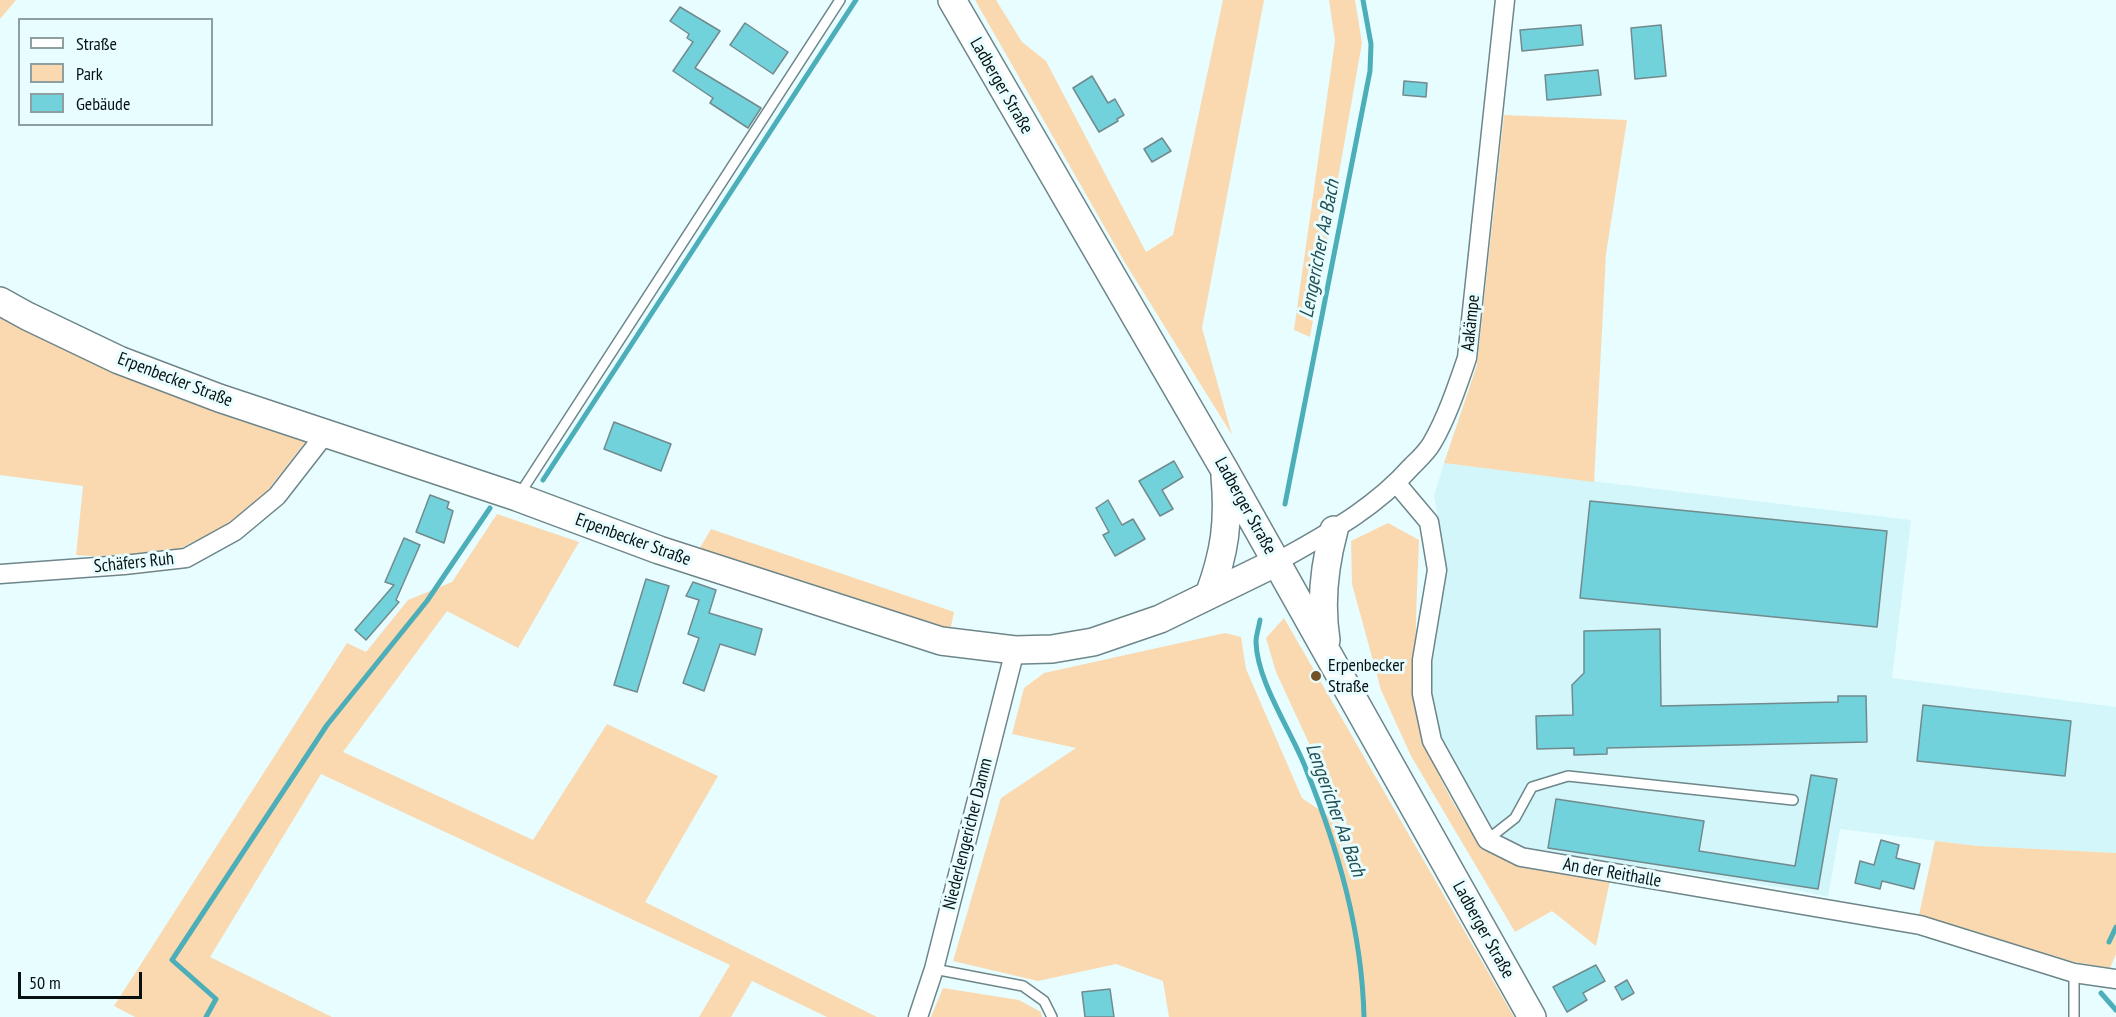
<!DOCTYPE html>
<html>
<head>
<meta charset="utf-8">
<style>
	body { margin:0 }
	#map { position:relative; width:2116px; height:1017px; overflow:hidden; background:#e7fdff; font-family:"PT Sans Narrow",sans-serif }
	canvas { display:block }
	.legend { position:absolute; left:18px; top:18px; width:195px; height:108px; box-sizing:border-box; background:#e7fdff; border:2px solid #8e9fa0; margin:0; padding:8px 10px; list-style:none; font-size:18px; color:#081112 }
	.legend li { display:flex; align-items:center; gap:12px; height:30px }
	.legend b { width:30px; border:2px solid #8e9fa0 }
	.scale { position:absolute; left:18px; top:972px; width:124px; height:27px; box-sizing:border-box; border:3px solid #081112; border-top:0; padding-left:8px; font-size:18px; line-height:21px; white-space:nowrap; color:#081112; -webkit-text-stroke:4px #e7fdff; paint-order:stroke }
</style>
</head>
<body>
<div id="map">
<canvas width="2116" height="1017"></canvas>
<ul class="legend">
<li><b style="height:8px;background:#fff"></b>Straße</li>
<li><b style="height:16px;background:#fad9b0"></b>Park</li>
<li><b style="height:16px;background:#71d2dc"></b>Gebäude</li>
</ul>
<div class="scale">50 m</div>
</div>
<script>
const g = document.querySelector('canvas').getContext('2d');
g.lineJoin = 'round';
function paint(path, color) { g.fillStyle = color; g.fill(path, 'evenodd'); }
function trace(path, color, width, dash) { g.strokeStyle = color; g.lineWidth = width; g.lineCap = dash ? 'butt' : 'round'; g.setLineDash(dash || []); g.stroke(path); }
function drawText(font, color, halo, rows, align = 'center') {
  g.font = font + ' "PT Sans Narrow",sans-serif'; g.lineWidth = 6; g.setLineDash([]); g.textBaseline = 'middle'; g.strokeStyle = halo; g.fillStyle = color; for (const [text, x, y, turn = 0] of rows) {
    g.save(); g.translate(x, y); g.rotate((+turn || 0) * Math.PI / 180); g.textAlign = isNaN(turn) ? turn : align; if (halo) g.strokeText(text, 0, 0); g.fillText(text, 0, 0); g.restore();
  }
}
paint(new Path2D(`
	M1444,463L1911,520L1892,678L2116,707V853L1978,846L1840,829L1828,897L1791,889L1525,849L1495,835L1437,740L1428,697L1429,659L1446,563L1434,496Z`), '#d2f6fa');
paint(new Path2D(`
	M0,0H16L0,19Z
	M975,0H996L1022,42L1046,61L1146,252L1173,235L1223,0H1264L1202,328L1232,435L1124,261Z
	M1329,0H1355L1362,43L1310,337L1294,330L1335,41Z
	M1504,115L1627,120L1606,254L1594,482L1444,463L1477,365Z
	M0,314L306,441L267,491L225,526L179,549L122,558L76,555L83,486L0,475Z
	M497,514L579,542L518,648L447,611L343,752L533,840L607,724L718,776L645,902L877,1017H827L752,981L731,1017H699L730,965L321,774L210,957L332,1017H135L114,1006L347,643L366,652L408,600L452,582Z
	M1388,523L1419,540C1417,607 1410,677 1427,743C1437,781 1462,816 1482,850L1529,866L1610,881L1596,946L1552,911L1515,932L1411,756L1381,690L1352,584L1351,541Z
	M711,529L954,612L950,631L700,548Z
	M1284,618L1514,1017H1169L1163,981L1116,964L1038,981L953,961L1001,798L1076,748L1012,734L1024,688L1044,673L1225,633L1241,637L1246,669L1302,798L1349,830L1276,672L1266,638Z
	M1935,841L1978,846L2116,853V954L2110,968L2074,962L1919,915Z
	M943,988L1019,1000L1041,1012L1042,1017H931Z`), '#fad9b0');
trace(new Path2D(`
	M543,480L856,0
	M1285,504L1370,71L1371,44L1363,0
	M1260,620C1259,627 1256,635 1256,642C1257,682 1292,732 1306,769C1338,849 1362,931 1364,1017
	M2109,942L2116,927
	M2101,993L2116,1010
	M206,1017L216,999L172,960L327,725L427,601L490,508`), '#4baeb8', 5);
const building = new Path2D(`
	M680,7L720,31L695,68L761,108L748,128L710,103L713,98L673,71L693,42L687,38L689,34L670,21Z
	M745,23L788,52L773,74L730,45Z
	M1581,25L1583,45L1522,51L1520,30Z
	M1661,25L1666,76L1635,79L1631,28Z
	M1598,70L1601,95L1547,100L1545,75Z
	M1092,76L1108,103L1115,99L1124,115L1117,119L1118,121L1099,132L1073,88Z
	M1404,81L1427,83L1426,97L1403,95Z
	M1162,138L1171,151L1152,162L1144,149Z
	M614,422L671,444L661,471L604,449Z
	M1174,461L1183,477L1162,490L1173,509L1160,516L1139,481Z
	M430,495L449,502L447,508L453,511L444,543L416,532Z
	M1108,500L1122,525L1133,519L1145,539L1115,556L1103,535L1109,532L1096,508Z
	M1590,501L1887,531L1877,627L1580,598Z
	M404,538L420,545L396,600L399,602L366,640L355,630L394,585L385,582Z
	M646,579L669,586L637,692L614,685Z
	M693,582L716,590L709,613L762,629L755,655L720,644L704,691L683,683L699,638L688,634L699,600L686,596Z
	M1660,629L1661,706L1838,702V696H1866L1867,742L1607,748V754L1574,755V748L1537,749L1536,716L1573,715L1572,685L1584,673V631Z
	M1923,705L2071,721L2065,776L1917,761Z
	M1811,775L1837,779L1818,889L1548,848L1556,799L1704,821L1699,851L1795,866Z
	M1881,840L1899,845L1896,858L1920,864L1914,889L1882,881L1880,889L1855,883L1860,861L1874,865Z
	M1596,965L1605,981L1583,993L1587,1000L1567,1012L1553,987Z
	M1627,980L1634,993L1622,1000L1615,987Z
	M1110,989L1114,1017H1085L1082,992Z`);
paint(building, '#71d2dc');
trace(building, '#728a8d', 1.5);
const service = new Path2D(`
	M519,495L840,0
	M1487,840L1515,818L1532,787L1568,776L1793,800
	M934,969L1023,986L1044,1001L1052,1017
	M2074,1017V973`);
const minor = new Path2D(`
	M1397,484L1429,522L1437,570L1422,660V694L1432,741L1487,840L1521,857L1920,925L2074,973L2116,979
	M1277,562C1326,534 1373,510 1411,467C1418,460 1427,452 1432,443C1447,417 1457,387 1467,358L1505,0
	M0,574L124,565L186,558L235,531L277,496L326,433
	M918,1017L934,969L1015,650`);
const secondary = new Path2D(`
	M952,0L1224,469L1532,1017
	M0,301L27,316L119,360L219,398L517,497L659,550L941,641L1015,650L1052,649L1093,642L1160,619L1277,562
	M1209,595C1225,552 1229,522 1225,476
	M1326,640C1320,602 1324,567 1334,530`);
trace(service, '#6e8689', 12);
trace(minor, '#6e8689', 21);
trace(secondary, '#6e8689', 30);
trace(service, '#fff', 9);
trace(minor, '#fff', 18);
trace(secondary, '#fff', 27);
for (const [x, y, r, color] of [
	[1316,676,6,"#725328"]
]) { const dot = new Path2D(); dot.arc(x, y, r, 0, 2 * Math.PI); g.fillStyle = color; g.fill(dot); trace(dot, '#e7fdff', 2); }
drawText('18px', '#081112', '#e7fdff', [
	["Ladberger Straße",1001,86,60],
	["Aakämpe",1471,323,-84],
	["Erpenbecker Straße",175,380,21],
	["Ladberger Straße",1245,506,61],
	["Erpenbecker Straße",633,540,20],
	["Schäfers Ruh",134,563,-6],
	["Niederlengericher Damm",968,834,-76],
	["An der Reithalle",1612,873,10],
	["Ladberger Straße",1483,930,61]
]);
drawText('18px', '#081112', '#e7fdff', [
	["Erpenbecker",1328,666],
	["Straße",1328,687]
], 'left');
drawText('italic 20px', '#234f53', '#e7fdff', [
	["Lengericher Aa Bach",1320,249,-79],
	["Lengericher Aa Bach",1335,810,70]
]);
</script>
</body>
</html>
